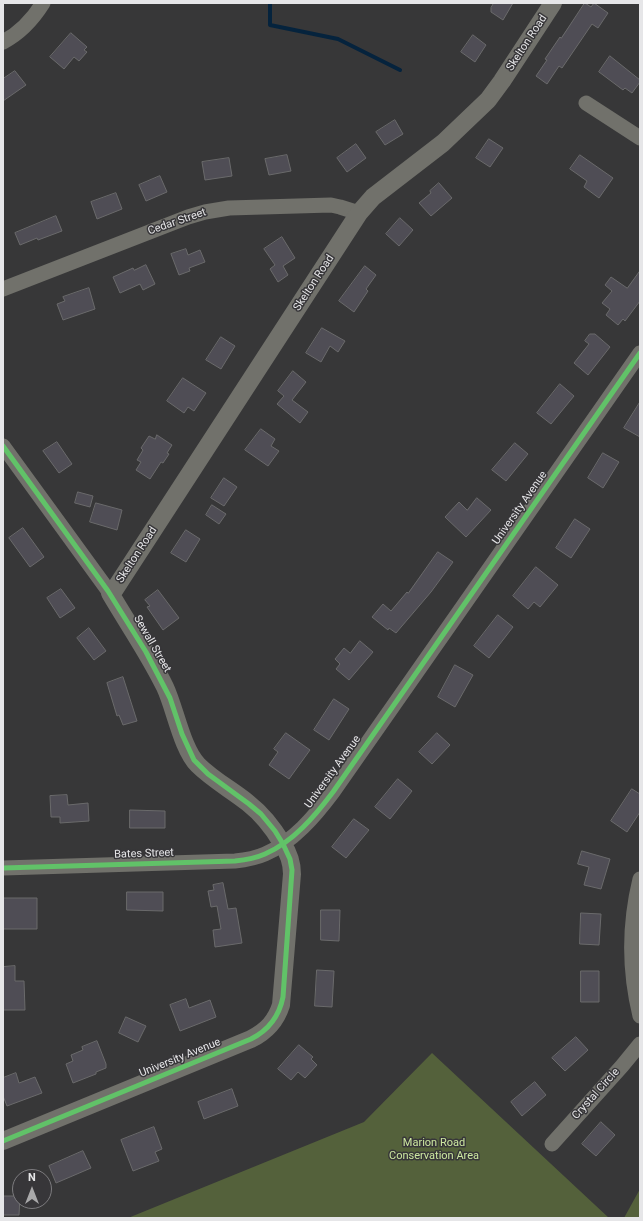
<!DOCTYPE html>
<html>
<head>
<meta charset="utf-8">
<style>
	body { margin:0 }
	#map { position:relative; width:643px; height:1221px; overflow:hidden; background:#373738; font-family:Roboto,sans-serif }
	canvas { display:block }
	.frame { position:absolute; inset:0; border:4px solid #e6e6e8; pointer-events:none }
	.north { position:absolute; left:12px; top:1169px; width:40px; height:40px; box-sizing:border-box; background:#373639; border:1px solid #7d7c7f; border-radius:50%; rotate:0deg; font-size:11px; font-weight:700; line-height:16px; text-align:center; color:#e6e6e8 }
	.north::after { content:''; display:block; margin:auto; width:14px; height:18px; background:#a9a9aa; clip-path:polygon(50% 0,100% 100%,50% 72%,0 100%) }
</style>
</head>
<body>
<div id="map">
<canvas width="643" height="1221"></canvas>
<div class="frame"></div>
<div class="north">N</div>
</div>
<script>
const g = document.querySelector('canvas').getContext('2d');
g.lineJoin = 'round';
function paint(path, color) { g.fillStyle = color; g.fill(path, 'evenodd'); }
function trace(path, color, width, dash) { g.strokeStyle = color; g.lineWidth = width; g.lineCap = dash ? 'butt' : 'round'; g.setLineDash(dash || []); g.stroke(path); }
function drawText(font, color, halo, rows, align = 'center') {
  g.font = font + ' Roboto,sans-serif'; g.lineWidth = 3; g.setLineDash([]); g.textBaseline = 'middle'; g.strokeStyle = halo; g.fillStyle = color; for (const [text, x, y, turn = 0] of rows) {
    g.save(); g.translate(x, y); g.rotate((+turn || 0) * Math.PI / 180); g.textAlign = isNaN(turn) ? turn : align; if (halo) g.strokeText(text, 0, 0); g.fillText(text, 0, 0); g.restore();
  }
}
paint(new Path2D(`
	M432,1053L609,1218H128L364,1122Z
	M640,1189V1218H624Z`), '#54613b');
trace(new Path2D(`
	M270,3V25L338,39L400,70`), '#05233d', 4);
const building = new Path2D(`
	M494,3H513L503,20L491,12V8Z
	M585,3L591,7L594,3L608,13L598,28L592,24L562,68L559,66L547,84L536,76L547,60L545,59L560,37L561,38Z
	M71,33L87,47L84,50L87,52L79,61L74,57L64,69L50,57Z
	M473,35L486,45L475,62L461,52Z
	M610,56L640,80V82L632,93L625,88L623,90L599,72Z
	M15,71L26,85L3,101V79Z
	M395,120L403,134L385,145L376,132Z
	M489,139L503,148L490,167L476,158Z
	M356,144L366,158L347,172L337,158Z
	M287,155L291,171L269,175L265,159Z
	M580,155L613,178L599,198L584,187L587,181L570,169Z
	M229,158L232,176L205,180L202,162Z
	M160,176L167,192L146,201L139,185Z
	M439,183L452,198L431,216L419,203L431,193L430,191Z
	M116,193L122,209L97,219L91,202Z
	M56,216L62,231L38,240L37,238L20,245L15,233Z
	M400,218L413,230L399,246L386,234Z
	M282,237L295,258L283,266L288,275L278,282L270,269L275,265L264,249Z
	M186,249L188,255L200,250L205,262L189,268L190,271L179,275L171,254Z
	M146,265L155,284L143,290L140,284L120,293L113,277L133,268L134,270Z
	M365,266L376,275L366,289L368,291L354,312L339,301Z
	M640,271V301L625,321L623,319L618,325L606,315L610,309L602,303L612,291L605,285L611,277L627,288Z
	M89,288L95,309L63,320L57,304L65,301L63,297Z
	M322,328L345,341L338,352L330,346L321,362L306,353Z
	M590,334H595L610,347L588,375L574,363L589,344L585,341Z
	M221,337L235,346L221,369L206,360Z
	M293,371L306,382L292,400L308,412L300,423L277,404L284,396L278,391Z
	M183,378L206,393L194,411L188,407L184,413L167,401Z
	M560,384L574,396L551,424L537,413Z
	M640,402V437L624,428Z
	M261,429L275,439L271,446L279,451L268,466L245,450Z
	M157,435L172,445L167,453L169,454L163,463L161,462L150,479L136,470L141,462L137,460L143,450L141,448L149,436L155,439Z
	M57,442L72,464L59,473L43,451Z
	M515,443L528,454L506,481L492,470Z
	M603,453L619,462L603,488L588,478Z
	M224,478L237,487L224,506L211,498Z
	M78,492L93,496L90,507L75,503Z
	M477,498L491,510L466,537L445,517L459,502L467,510Z
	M96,503L122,510L117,530L90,522Z
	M212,505L226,514L219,524L206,515Z
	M575,519L590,529L571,558L556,548Z
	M23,528L44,557L30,567L9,538Z
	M186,530L200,539L186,562L171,553Z
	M438,552L453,562L431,592L396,633L389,628L388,630L372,617L383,604L391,611L407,592L408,593Z
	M536,567L558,585L540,607L534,602L528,609L513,596Z
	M61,589L75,608L60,618L47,598Z
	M158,590L179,618L163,630L147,607L150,606L145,600Z
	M498,615L513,627L489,658L474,646Z
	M89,628L106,651L94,660L77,638Z
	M360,641L373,652L349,680L336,669L340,664L335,659L344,648L350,653Z
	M455,665L473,675L455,707L438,697Z
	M123,677L137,721L123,725L119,715L117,716L107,683Z
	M334,699L349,709L329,740L314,730Z
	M286,733L310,750L289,779L269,765L278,752L274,749Z
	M437,733L450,745L432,764L419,752Z
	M398,779L412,791L390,819L375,807Z
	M632,789L640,794V812L627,832L611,821Z
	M67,795L68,805L88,803L89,821L60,823V817H51L50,796Z
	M130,810L165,811V828H130Z
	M354,819L369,830L346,858L332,847Z
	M582,851L610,859L601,889L584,885L589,867L578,864Z
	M223,883L228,909L236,908L242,943L215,947L213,930L221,929L217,906L211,907L208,891L214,890L213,885Z
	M127,892H163V911L127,910Z
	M3,898H37V929H3Z
	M321,910H340L339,941L321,940Z
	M581,913L601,914L599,945L580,944Z
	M15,966V981H24L25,1010H3V967Z
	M317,970L334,971L332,1007L315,1006Z
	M581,971H599V1002H581Z
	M186,999L189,1008L210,1000L216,1017L180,1031L170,1005Z
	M126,1017L146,1026L138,1042L119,1033Z
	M576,1037L588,1050L565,1071L552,1058Z
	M97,1041L106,1064V1068L96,1072V1074L73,1083L66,1064L73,1061L71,1055L83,1050L82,1047Z
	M299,1045L313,1057L311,1059L317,1065L305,1078L298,1072L291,1080L278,1069Z
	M16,1073L19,1083L35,1077L42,1093L7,1106L3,1096V1078Z
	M535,1082L546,1095L522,1116L511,1102Z
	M232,1089L238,1106L204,1119L198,1102Z
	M601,1122L615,1135L596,1156L582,1144Z
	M154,1127L162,1149L155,1152L159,1161L133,1171L121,1140Z
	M83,1151L91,1168L56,1183L49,1166Z
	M3,1196H20L19,1215H3Z`);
paint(building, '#4f4d55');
trace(building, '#6a6a6b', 1);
trace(new Path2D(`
	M3,42C20,33 33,19 43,3
	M586,103L640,138
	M3,289L188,217L205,212L229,208L331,205L340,207L359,213
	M3,446L110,593
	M3,868L235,861C245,860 256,858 265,854C293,842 315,816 333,792L640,353
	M640,879C629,924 629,971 640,1016
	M552,1144L622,1066L640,1044`), '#71716b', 15);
trace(new Path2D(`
	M111,595L359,213L373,197L443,143L488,100L502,81L553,3
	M3,1141L251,1039C267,1031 276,1021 281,1005L292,874C292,862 288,852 282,843C273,828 262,814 248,803C232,790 213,780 198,765C182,749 175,708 165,687C149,654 128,624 110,593`), '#71716b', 18);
trace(new Path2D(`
	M3,446L108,591L146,652L170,698L182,734L194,760L208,774L249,804L261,814L275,831L283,844L290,859L292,870L283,997C279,1017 269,1030 251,1039L3,1141
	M3,868L235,861C245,860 256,858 265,854C293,842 315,816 333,792L640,353`), '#61c268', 5);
drawText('11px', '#e6e6e8', '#373639', [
	["Skelton Road",527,43,-57],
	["Cedar Street",177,222,-19],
	["Skelton Road",314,283,-57],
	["University Avenue",520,508,-55],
	["Skelton Road",137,555,-57],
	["Sewall Street",152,644,60],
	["University Avenue",333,772,-54],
	["Bates Street",144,854,-2],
	["University Avenue",180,1058,-22],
	["Crystal Circle",596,1094,-48]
]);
drawText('11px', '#cde8a0', '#373639', [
	["Marion Road",434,1143],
	["Conservation Area",434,1156]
]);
</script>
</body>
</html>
